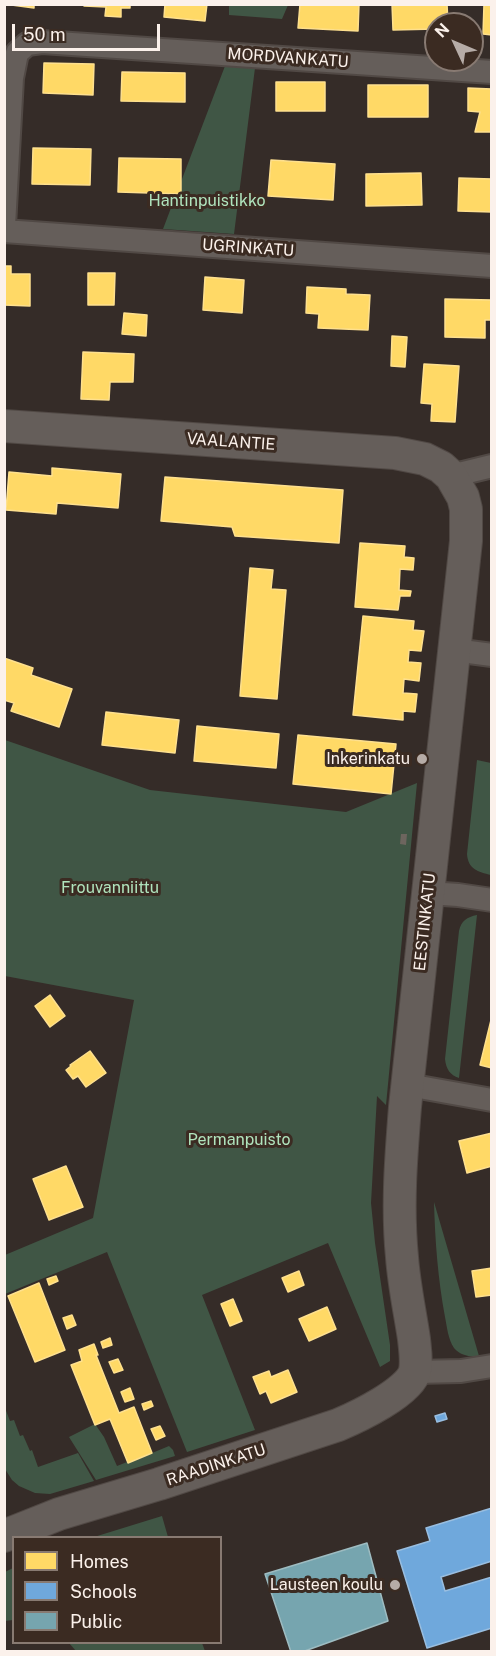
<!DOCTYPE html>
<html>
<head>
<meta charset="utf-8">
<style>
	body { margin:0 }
	#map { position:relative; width:496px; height:1656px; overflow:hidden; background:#352c28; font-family:"Public Sans",sans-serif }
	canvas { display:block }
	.frame { position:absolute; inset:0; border:6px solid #fbf1eb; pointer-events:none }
	.legend { position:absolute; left:12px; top:1536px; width:210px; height:108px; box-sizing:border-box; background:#3b2b22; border:2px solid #887a72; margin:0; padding:8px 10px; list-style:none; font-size:18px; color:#fbf1eb }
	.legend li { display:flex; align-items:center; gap:12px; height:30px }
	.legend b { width:30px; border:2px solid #887a72 }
	.north { position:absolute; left:424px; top:12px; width:60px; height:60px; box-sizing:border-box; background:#3b2b22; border:2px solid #887a72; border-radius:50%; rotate:314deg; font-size:16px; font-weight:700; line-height:24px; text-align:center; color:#fbf1eb }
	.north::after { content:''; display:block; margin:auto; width:21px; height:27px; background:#b6aca7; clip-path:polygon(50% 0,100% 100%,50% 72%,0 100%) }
	.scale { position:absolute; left:12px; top:24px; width:148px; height:27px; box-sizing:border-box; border:3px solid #fbf1eb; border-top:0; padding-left:8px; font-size:18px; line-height:21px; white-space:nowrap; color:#fbf1eb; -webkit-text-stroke:4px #3b2b22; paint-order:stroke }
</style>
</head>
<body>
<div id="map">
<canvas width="496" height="1656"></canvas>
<div class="frame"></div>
<ul class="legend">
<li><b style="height:16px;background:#ffd966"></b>Homes</li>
<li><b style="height:16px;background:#6fa8dc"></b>Schools</li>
<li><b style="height:16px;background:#76a5af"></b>Public</li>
</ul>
<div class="north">N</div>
<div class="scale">50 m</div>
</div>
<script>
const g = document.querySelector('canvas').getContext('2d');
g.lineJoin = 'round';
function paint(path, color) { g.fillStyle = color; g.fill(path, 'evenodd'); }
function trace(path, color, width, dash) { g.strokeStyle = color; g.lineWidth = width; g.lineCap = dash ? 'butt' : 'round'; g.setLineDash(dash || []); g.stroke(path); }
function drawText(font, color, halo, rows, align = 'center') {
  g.font = font + ' "Public Sans",sans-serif'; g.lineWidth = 6; g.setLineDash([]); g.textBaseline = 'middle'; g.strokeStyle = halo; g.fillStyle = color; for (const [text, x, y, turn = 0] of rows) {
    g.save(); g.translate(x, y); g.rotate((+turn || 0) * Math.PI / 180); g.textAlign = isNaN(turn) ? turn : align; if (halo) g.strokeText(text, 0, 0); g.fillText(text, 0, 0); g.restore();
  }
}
paint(new Path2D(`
	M229,5V4L288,5L282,19L229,15Z
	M225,66L255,68L234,234L163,229Z
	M5,740L150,790L346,812L417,783L386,1105L377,1096L371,1203L375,1243L390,1345V1361L380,1367L328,1243L202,1295L255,1430L187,1452L107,1252L5,1294V1255L93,1218L134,1000L5,976Z
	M477,760L491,763V875C478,872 468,869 467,854Z
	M477,915L459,1078C450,1075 446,1069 445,1059L459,931C461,921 467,917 477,915Z
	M434,1202L479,1356C470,1357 461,1356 454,1348C448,1339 447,1327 445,1317C438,1279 435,1241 434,1202Z
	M5,1408L10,1421L14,1420L20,1436L23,1435L30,1451L32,1450L38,1467L78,1453L94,1481L50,1494L35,1493L19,1486L12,1480L5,1469Z
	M95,1424L104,1437L117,1466L127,1462L128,1463L169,1446L173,1450L175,1456L96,1480L69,1437Z
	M162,1516L168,1537H94Z
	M13,1568V1620L5,1621V1572Z
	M69,1643H202L205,1651H76Z`), '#405645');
const homes = new Path2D(`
	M4,4H34V8Z
	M84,4H130V8H121V17L105,16L106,7L84,6Z
	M165,4H207L205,21L164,17Z
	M300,4H359L358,31L298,28Z
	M392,4H447L448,24H436V29L393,30Z
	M484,4H492V35L483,34Z
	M44,63L94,64L93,95L43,93Z
	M122,72L185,73V102L121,101Z
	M276,82H325V111H276Z
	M368,85H428V117H368Z
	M468,88L492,89V132H475L480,112L468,111Z
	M33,148L91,149L90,185L32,184Z
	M119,158L181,159V194L118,192Z
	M271,160L335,164L333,200L268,196Z
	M421,173L422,205L366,206V174Z
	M459,178L492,179V212L458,211Z
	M4,266H11V274H30V306L4,305Z
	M88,273H115L114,305H88Z
	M205,277L244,280L242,313L203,310Z
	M307,287L346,289V294L370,295L368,330L318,328L319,314L306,313Z
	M445,299L492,300V320H485V338L445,337Z
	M124,313L147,315L146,336L122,334Z
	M392,336L407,337L405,367L391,366Z
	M83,352L134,354L133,382H110L109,400L81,399Z
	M424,364L459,366L455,422L431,421L432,404L421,403Z
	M52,468L121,474L118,508L57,503L56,514L6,510L9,472L52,476Z
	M165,477L343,490L339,543L235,536L232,527L161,521Z
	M360,543L405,546L404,557L414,558L413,570L400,569L399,590L411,591L410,596H400L398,610L355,607Z
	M250,568L273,570L271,589L286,590L277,699L240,696Z
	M363,616L414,621L413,630L424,631L421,651L409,650L408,662L421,663L419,681L404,679L403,693L417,694L415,712L403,711V720L353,715Z
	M4,658L33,668L31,675L72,689L59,727L11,711L14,703L4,700Z
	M106,712L179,720L175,753L102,745Z
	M197,726L279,734L276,768L194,761Z
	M298,735L396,744L391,794L293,784Z
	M50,995L65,1016L50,1027L35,1006Z
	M492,1016V1068L480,1065Z
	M90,1051L106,1073L86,1087L78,1076L73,1079L66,1070L71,1066L70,1065Z
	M492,1133V1166L467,1173L459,1141Z
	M66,1166L83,1207L49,1220L33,1179Z
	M492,1268V1295L476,1297L472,1271Z
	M299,1271L304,1285L288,1292L282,1278Z
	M56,1276L58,1281L49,1285L47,1279Z
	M39,1283L65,1350L35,1362L8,1296Z
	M233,1299L242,1321L230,1326L221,1304Z
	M327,1307L336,1329L309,1341L299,1319Z
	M72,1315L76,1325L67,1329L63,1318Z
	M110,1338L112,1345L103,1348L101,1342Z
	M94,1344L98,1355H96L119,1413L134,1407L152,1453L128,1463L110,1419L95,1425L71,1365L82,1361L79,1350Z
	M118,1359L123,1370L114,1373L109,1362Z
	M288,1370L297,1392L271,1403L266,1391L260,1394L253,1377L269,1371L271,1377Z
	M130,1388L134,1399L125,1402L121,1392Z
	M151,1401L153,1406L144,1410L142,1404Z
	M160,1426L165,1436L156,1440L151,1429Z`);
paint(homes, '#ffd966');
trace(homes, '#fee08e', 1.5);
const schools = new Path2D(`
	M445,1413L447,1419L437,1422L435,1416Z
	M492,1508V1561L441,1577L445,1591L492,1577V1628L427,1648L397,1551L430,1541L426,1528Z`);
paint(schools, '#6fa8dc');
trace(schools, '#99bee0', 1.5);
const public = new Path2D(`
	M367,1543L388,1621L302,1652H291L265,1574Z`);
paint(public, '#76a5af');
trace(public, '#9ebcc1', 1.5);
paint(new Path2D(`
	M401,834H407L406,845L400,844Z`), '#6d655e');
const street = new Path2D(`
	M4,226L12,78L17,53L27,44L42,42L492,72
	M4,231L492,266
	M451,476L492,466
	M454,650L492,655
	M428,893L458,895L492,900
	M408,1085L492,1100
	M415,1372L461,1371L492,1366`);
const secondary = new Path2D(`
	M4,426L395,453L425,459L441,467L451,476L463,497L466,509V541L405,1107C401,1157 397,1207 402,1257C404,1285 410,1312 414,1339C415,1349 417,1361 415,1371C410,1392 357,1417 338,1425L159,1484L59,1514L4,1536`);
trace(street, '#514945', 26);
trace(secondary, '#514945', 34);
trace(street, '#655e5a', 22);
trace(secondary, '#655e5a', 32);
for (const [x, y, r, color] of [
	[422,759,6,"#b6aca7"],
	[395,1585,6,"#b6aca7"]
]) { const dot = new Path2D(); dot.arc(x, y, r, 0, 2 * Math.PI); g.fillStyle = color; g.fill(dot); trace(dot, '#3b2b22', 2); }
drawText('16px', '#fbf1eb', '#3b2b22', [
	["MORDVANKATU",288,58,4],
	["UGRINKATU",248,248,4],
	["VAALANTIE",231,442,4],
	["EESTINKATU",425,922,-84],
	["RAADINKATU",216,1465,-18]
]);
drawText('16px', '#b0e4bd', '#3b2b22', [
	["Hantinpuistikko",207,201],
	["Frouvanniittu",110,888],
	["Permanpuisto",239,1140]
]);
drawText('16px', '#fbf1eb', '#3b2b22', [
	["Inkerinkatu",410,759],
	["Lausteen koulu",383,1585]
], 'right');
</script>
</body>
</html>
